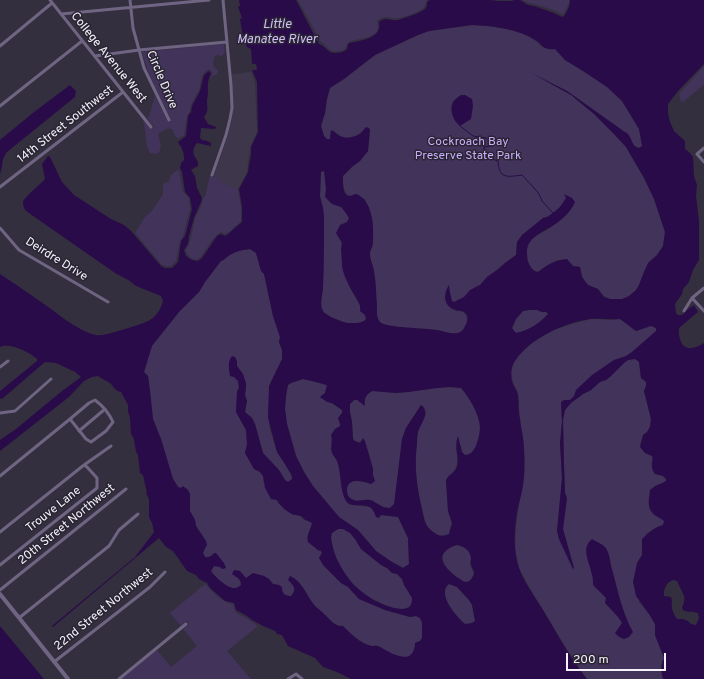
<!DOCTYPE html>
<html>
<head>
<meta charset="utf-8">
<style>
	body { margin:0 }
	#map { position:relative; width:704px; height:679px; overflow:hidden; background:#342f3e; font-family:Overpass,sans-serif }
	canvas { display:block }
	.scale { position:absolute; left:566px; top:653px; width:100px; height:18px; box-sizing:border-box; border:2px solid #f5f2fc; border-top:0; padding-left:5px; font-size:12px; line-height:14px; white-space:nowrap; color:#f5f2fc; -webkit-text-stroke:3px #2a2533; paint-order:stroke }
</style>
</head>
<body>
<div id="map">
<canvas width="704" height="679"></canvas>
<div class="scale">200 m</div>
</div>
<script>
const g = document.querySelector('canvas').getContext('2d');
g.lineJoin = 'round';
function paint(path, color) { g.fillStyle = color; g.fill(path, 'evenodd'); }
function trace(path, color, width, dash) { g.strokeStyle = color; g.lineWidth = width; g.lineCap = dash ? 'butt' : 'round'; g.setLineDash(dash || []); g.stroke(path); }
function drawText(font, color, halo, rows, align = 'center') {
  g.font = font + ' Overpass,sans-serif'; g.lineWidth = 3; g.setLineDash([]); g.textBaseline = 'middle'; g.strokeStyle = halo; g.fillStyle = color; for (const [text, x, y, turn = 0] of rows) {
    g.save(); g.translate(x, y); g.rotate((+turn || 0) * Math.PI / 180); g.textAlign = isNaN(turn) ? turn : align; if (halo) g.strokeText(text, 0, 0); g.fillText(text, 0, 0); g.restore();
  }
}
paint(new Path2D(`
	M251,72L255,83L257,132L250,147L249,155L247,172L238,189L227,186L218,180L215,176H214L228,135L232,119L233,107L232,74Z`), '#3e374c');
paint(new Path2D(`
	M298,0H427C425,3 426,6 423,8C420,12 404,17 399,18C390,20 386,13 377,21C377,23 378,25 378,28C377,38 357,39 351,41C344,44 348,50 340,51C338,51 335,52 333,51C328,50 325,44 321,42Z
	M523,0H569V3L563,15C555,10 544,7 535,4C530,3 527,3 523,0Z
	M472,25C494,26 527,29 542,47L555,49L565,60L583,71L607,87L622,101L639,129L642,144V146L639,148C631,146 633,140 628,135C626,132 624,132 622,130L567,91L540,78L571,95L594,114L612,132L626,147L644,178L654,199L665,232L663,246L657,255L648,263L644,272L639,285L636,290L629,296L622,300L610,299L604,296L598,289L588,285L582,277L580,267L573,266C563,253 548,264 538,272C533,271 531,268 529,264C527,260 527,256 527,252C527,236 541,235 551,227C559,220 566,212 574,205L564,195L567,198L560,207L553,213L547,217L543,218L522,235L517,242L516,255L505,263L497,270L487,277L480,285L476,286L464,297L454,302H452L450,293L446,290L456,311C474,311 468,330 459,333C452,335 444,331 438,330C427,328 387,328 381,323C376,320 377,305 376,300C376,291 376,281 374,273C373,267 371,261 370,255C370,250 373,248 373,243C373,238 373,228 373,222C372,215 367,206 365,199L347,195C343,189 343,183 343,176L353,166L360,161L368,151L370,130H363C360,134 351,139 344,138C341,137 338,134 335,132L330,134V139H327L324,136L321,126L325,113L327,99L330,88L344,79L375,55L418,35L429,31Z
	M223,44L224,45L225,52L222,56L217,55L214,57L213,65L218,71L217,74L210,78L213,73L209,69L205,72L202,75L199,90L191,105L190,111L187,116L184,135L179,138L176,137L172,129C166,128 163,131 158,134C160,142 163,146 158,154L150,153C144,143 147,132 143,121L144,120L151,129L154,127L147,118L149,116L155,96L168,122L171,121C161,98 148,76 142,52Z
	M704,66V85L684,101L681,102L679,94Z
	M179,170L183,192L189,198L190,209L183,236L180,241L176,261L171,266H166L162,265L135,233L145,217L152,211L163,194V186L164,182L169,183C169,176 173,172 179,170Z
	M325,171L326,189L338,206C343,207 347,213 349,218L347,222L343,224C341,246 340,261 348,283C353,295 362,306 366,319C362,324 354,323 348,323C342,322 326,316 323,311C319,304 323,294 323,287C324,264 324,241 324,218L323,208L320,196L321,172Z
	M210,175L213,177L215,176C221,184 229,186 238,189L241,207V221L228,233L225,234L221,232C210,238 207,252 197,260C191,259 188,257 186,250C192,241 192,229 195,219C198,211 203,205 203,197H205Z
	M250,249L256,253L261,270L264,274L273,316L280,337L279,342L282,350V359L269,386V399L268,409L270,430L277,452L283,461L291,474L292,479L288,482L285,480L279,470L263,453L255,424L252,418L245,412L247,401L245,395L246,388L243,374L237,366V361L234,377L238,381L239,387L237,392L236,412L246,430L247,444L245,453L254,469L260,472L263,476V480L279,504L282,506L286,510L291,513L300,516L304,520L310,521L312,523L311,527L308,534L312,544L319,551L320,550L322,553V554L323,565L341,583L348,587L359,599L385,610L410,617L416,616L420,618L422,623V638L420,641L416,642C415,647 414,653 410,656C404,660 389,653 383,649C382,648 380,646 378,646C374,645 375,646 372,646C363,644 349,633 343,626C334,626 329,618 323,613C319,609 315,607 312,602C306,594 301,580 290,576L289,581C295,585 296,591 291,596C282,596 282,592 279,585L273,584L269,579L247,577L246,578L243,576L242,573L234,576C238,578 241,580 241,585C239,586 238,588 235,588C228,589 215,577 211,571L214,566L225,567L218,555H212L208,557H205L203,553L205,548L207,545L203,536L196,526L195,520L190,511V493L181,488L178,487L173,479L161,439L153,419L150,391L148,376L144,372L151,346L179,312L199,292L205,282L221,261C225,260 226,257 230,255C236,251 243,250 250,249Z
	M529,310H537L542,312H546L548,314C539,324 529,330 516,334L512,329L516,319L523,311Z
	M591,319L610,320L620,319L636,331L651,325L656,328V331L632,352L626,356L614,360L587,380L577,390L574,396L570,400H564L561,402L562,422L560,443L562,478L557,531L559,539L572,567L574,566L572,561L563,529L567,498L565,493L564,464L563,420L565,410L571,403L583,394L591,390L600,381L606,380L614,373L624,363L628,360L635,359L639,361L641,378L646,382V386L644,391L651,419L650,427L647,432L643,435L640,444L645,453L652,456L653,460L651,463L655,474L663,476L666,479V481C662,484 658,484 654,486L658,518H661L665,521L663,525L659,526L647,533L643,549L642,555L637,563L639,602L649,614L655,624V635L664,658C661,665 661,672 663,679H587L568,651L528,585L519,568L515,548L516,529L518,509L522,490L524,478V448L520,419L519,408V401L518,392L513,383L511,369L514,361L521,353L531,344L551,331L572,324Z
	M303,379L316,382L328,386L325,393L320,397C327,402 335,404 342,410V413L338,418L340,424V427L335,429L331,435C334,442 331,453 337,459L346,501L348,504L352,505L370,507L381,515L398,517L408,538L409,565L403,568L392,562L376,551L358,530L339,517L313,486L304,472L296,456L287,424L285,409L286,396L288,385L291,383Z
	M450,387L461,388C469,396 480,416 480,427C480,434 478,440 476,446C473,451 472,455 465,455L462,452L461,446L456,448C459,466 457,467 446,481L448,511L452,523L449,534C445,535 441,537 437,535C433,533 428,528 426,524C424,520 424,516 423,512C417,488 412,459 418,434C419,427 423,421 426,414L421,405L406,428L402,439L395,504L390,508C386,508 382,507 378,504C375,503 373,500 370,500C362,499 356,504 349,497C347,495 347,491 347,488C349,477 364,482 371,484L375,481L373,475V469L368,450L361,441L357,443L353,439L352,422L350,412V404L354,400H364L366,395L372,391L396,393L408,392L437,388Z
	M338,529H343L350,533L355,539L361,549L381,565L387,568L392,573L397,574L402,579L404,585L413,598C412,603 411,607 406,608C398,612 376,602 369,597C363,593 357,588 352,583C344,573 336,560 333,548C332,542 330,538 332,533Z
	M457,545L460,546L467,548L469,552L471,557L470,564L474,575C472,578 469,583 465,582C462,581 459,578 457,577C443,567 433,550 457,545Z
	M205,584C212,592 223,603 233,604L235,612L246,618L258,626L227,651L251,679H121L157,650L171,667L197,646L183,629L189,624L187,621L181,626L170,613Z
	M449,584L457,587L469,600L472,605L475,621L472,623L465,625C457,617 436,594 449,584Z`), '#42335b');
paint(new Path2D(`
	M239,0H296L319,44C325,46 328,53 335,53C339,53 344,52 347,49C348,46 347,45 349,43C352,42 356,42 359,41C365,40 378,36 379,28C380,26 379,24 379,22C385,16 390,21 398,20C403,19 422,12 425,9C427,6 427,6 427,2L430,0H490L498,1H512L514,0H520L528,5L534,6L554,13L562,17L564,16C567,12 570,6 570,0H704V64L679,90L668,104V113L670,122L674,131L685,141V149L689,152L693,157L694,176L697,185L696,196L699,221V260L693,270L689,282L683,289L682,294L675,304L676,313L678,315C684,316 683,313 687,310C689,308 692,307 694,305L698,312L679,328C678,336 681,349 691,348C696,348 700,345 704,343V679H663C661,671 660,666 664,658L655,635V624L649,614L636,596L633,582L637,563L642,555V539C648,533 655,527 663,525L664,521C662,519 659,518 656,516C646,509 649,500 650,490C657,484 660,485 666,481V479L663,476L655,474C649,465 654,464 652,456L645,453L640,447L643,435L647,432L650,427L651,419L644,391L646,386V382L641,378L639,362L635,359L628,360L624,363L610,377L606,380L600,382L591,390L583,394L571,403L565,410L563,420L564,464L565,493L567,498L563,529L572,561L574,568L573,569L559,539L557,531L562,478L560,443L562,422L561,402L564,400H570L574,396L576,390L592,375L614,360L626,356L632,352L656,331V328L651,326L636,331L620,319C610,320 599,318 590,319C564,323 530,338 515,361C511,367 510,376 513,384C515,388 517,391 518,395C519,403 518,411 520,419C521,429 524,438 524,449C525,462 525,477 522,491C521,497 519,502 518,508C514,527 513,550 519,568C524,582 535,597 543,610C557,633 570,658 587,679H351L337,672L323,667L315,658L288,646L282,635L277,634L275,631L263,626L252,620L247,616L236,610L234,603L225,601L210,588L207,583L199,579L196,575L187,571L173,551L166,547L159,538L53,627L52,626L135,557L154,532L152,523L149,517V499L146,493H147L143,475L140,473L138,455L136,452L134,439L131,434L130,418L128,411V405L121,392C115,391 114,387 110,383C107,381 102,379 98,376L92,377L84,381L69,397L0,451V440L16,429L62,391L81,377L75,372L56,363L45,362L2,399L0,398V391L37,361V359C30,352 9,342 0,347V274C17,285 34,297 51,309C63,318 81,332 96,335C104,337 126,328 135,326C150,321 158,318 163,301L161,296L136,286L130,281L115,273L26,211C24,209 23,206 23,202C25,196 40,185 45,179L42,164L48,156L50,157L62,182L74,195L111,219L124,225L131,231L161,266L165,268H172L178,262L181,241L185,236L192,209L190,198L185,192L182,172L180,168L181,163L184,160C184,157 184,153 182,149C181,146 179,145 178,142L186,136L188,116L191,112L192,106L200,91L204,75L209,71L211,74C207,81 208,86 208,94C208,96 207,98 207,101C207,107 209,111 204,117L208,124L216,127L215,129L201,128L200,138L202,140L207,141L211,143V146L197,143C191,151 193,154 198,162V166L191,170L195,176L197,188L202,198L201,202L194,218L189,236L188,244L184,250L186,256L192,260L198,261L202,258L217,236L221,234L225,236L228,234L242,222V207L239,189L248,172L249,165L251,155V147L258,132L257,82L252,70H257L256,64H252L251,49L247,47L242,31L240,19L242,18L238,7L240,6ZM472,25C492,26 510,28 528,36C531,38 536,40 538,42C544,48 546,50 555,49L565,60L583,71L607,87L622,101L639,129L642,146L639,148C631,146 633,140 628,134C626,132 624,132 622,130L567,91L530,72L571,95L594,114L612,132L626,147L644,178L654,199L665,232L663,246L657,255L648,263L644,272L639,285L636,290L629,296L622,299H610L604,297L598,289L588,285L582,277L580,267L573,266L567,259C555,260 547,265 538,272C533,271 531,268 529,264C527,260 527,256 527,252C527,239 539,234 549,228C558,223 571,213 575,202L572,198L564,194L566,198L560,207L553,213L547,217L543,218L522,235L517,242L516,255L505,263L497,270L487,277L480,285L470,290L464,297L454,302L452,301L450,293L449,285C443,295 443,305 455,310C458,311 461,310 464,312C470,316 467,323 464,328C459,338 445,331 436,330C426,328 385,328 380,322C376,318 377,310 377,305C376,294 376,282 374,271C373,265 370,260 370,254C370,249 373,247 373,242C374,227 373,200 356,194C355,194 351,196 350,196C342,196 343,181 343,176L353,166L360,161L368,151L370,130L369,128L366,127C364,129 363,131 362,132C358,136 348,139 343,137C338,136 336,132 331,130L330,139H327L324,136L321,126L325,113L327,99L330,88L344,79L375,55L418,35L429,31ZM324,171L326,189L325,197L332,204L341,207L345,212L349,218L347,222L340,225L336,233L342,243L341,249L342,263C341,271 350,288 355,296C358,302 361,304 360,311L365,315L366,319C362,324 354,323 348,323C342,322 326,316 323,311C319,304 323,294 323,287C324,264 324,241 324,218L323,208L320,196L321,172ZM250,249L256,253L261,271L264,274L273,316L280,337L279,342L282,350V359L269,386L268,418L277,452L283,461L291,474L292,477V479L288,482L285,480L279,470L263,453L255,424L252,418L245,412L247,401L245,395L246,388V383L243,374L237,366V361L235,357L232,356C227,362 229,369 230,376L234,377L238,381L239,387L237,392L236,412L246,430L247,444L245,453L254,469L260,472L263,476L265,488L271,499L277,500C280,506 287,512 294,515C296,515 300,516 301,516C303,517 304,520 306,520C308,521 310,522 312,523C311,530 306,534 308,542L319,551L320,550L322,553L320,556L319,558L323,565L341,583L348,587L359,599L385,610L410,617L416,616L420,618L422,623V638L420,641L415,643C414,667 392,654 380,647C377,645 375,646 371,646C361,644 350,633 343,626C334,627 329,618 323,613C319,609 315,607 312,602C306,594 301,580 290,576L288,580C293,585 298,589 291,596C285,596 282,594 282,587L279,585L273,584L269,579L264,576L253,573L246,578L240,571L234,570L232,574C236,577 241,578 241,585C239,586 238,588 235,588C228,589 215,577 211,571L214,566L220,567L222,569L226,568L224,563L216,553H214C212,556 209,558 205,557L203,553L205,548L207,545L206,541L196,526L195,520L190,511V494L188,490L183,486L181,488L178,487L173,479L161,439L153,419L150,391L148,376L144,372L152,346L179,312L199,292L205,282L221,261C225,260 226,257 230,255C236,251 243,250 250,249ZM529,310H537L542,312H546L548,314C539,324 529,330 516,333L512,328L516,319L523,311ZM303,379L316,382L327,385L325,393L320,397L327,402L332,403L342,410V413L338,418L340,424V426L335,429L331,435C333,441 330,447 332,453C333,456 336,458 337,461C342,473 339,490 346,501C351,509 366,502 372,509C374,511 375,515 376,517L379,518L381,515L398,517L408,538L409,564L403,568L392,562L376,551L358,530L339,517L313,486L304,472L296,456L287,424L285,409L286,396L288,385L291,383ZM450,387L461,388C469,397 480,415 480,428C480,434 478,440 476,446C473,451 471,455 465,455L462,452L458,436C453,448 461,459 456,469C453,474 447,475 446,481L448,511L452,523L449,534C442,537 438,536 432,531C430,529 427,527 426,524C424,520 423,514 422,509C417,488 414,466 417,445C417,441 417,436 418,432C421,423 431,412 421,405L406,428L402,439L394,504L390,508C386,508 382,507 378,504C375,503 373,500 370,500C362,499 356,504 349,497C347,495 347,491 347,488C350,477 364,482 371,484L375,481L373,475V469L365,441L363,438L360,443L355,441L353,439L352,422L350,412V404L354,400H357L365,406C364,398 366,395 372,391L396,393L408,392L437,388ZM338,529H343L350,533L355,539L361,549L381,565L387,568L392,573L397,574L402,579L404,585L412,598C412,603 411,607 407,608C398,612 376,602 369,597C363,593 357,588 352,583C344,573 336,560 333,548C332,542 330,538 332,533ZM457,545C464,546 471,551 471,559C471,561 470,563 471,565C472,569 476,572 473,576C472,579 469,582 466,582C463,582 461,579 458,578C449,571 434,559 448,549C451,547 453,546 457,545ZM673,580L677,581C681,591 688,597 682,607L683,610C688,613 692,611 698,613L699,618L696,625L691,624C686,619 684,619 677,619C675,616 672,611 672,607C671,602 673,602 671,597L664,596C663,589 667,582 673,580ZM449,584L457,587L469,600L472,605L475,621L472,623L465,624C457,617 436,594 449,584Z
	M70,85L76,91L75,97L7,152C0,162 4,164 0,174V140L34,112Z
	M461,95H465L472,99L473,106L471,119L460,126C453,121 449,109 453,102C455,99 458,97 461,95Z
	M592,539C597,542 605,545 607,550C610,555 610,563 612,569C618,591 622,612 633,632L629,637L624,639L619,637L615,633L622,623L618,617L605,603L606,598L593,585C593,581 593,578 592,575C590,563 580,548 592,539Z
	M0,626L44,679H0Z`), '#2a0b4a');
trace(new Path2D(`
	M460,126L473,136L486,138L490,141V146L484,147C483,156 491,159 498,161C499,179 507,177 522,175L535,189L539,194L542,201L553,213`), '#2a0b4a', 1);
trace(new Path2D(`
	M50,0L151,127
	M130,0L133,28L144,68L169,120
	M61,14L209,0
	M0,46L52,3
	M95,56L139,50L227,42
	M0,106L82,41
	M704,148L697,154L704,162
	M212,175L226,135L230,119L232,108L231,85L223,0
	M0,187L123,92
	M0,228L19,250L108,302
	M692,298L704,311
	M684,311L692,298L704,288
	M0,367L8,361
	M0,413L15,411L51,379
	M79,431L105,409
	M0,476L70,419L89,403L95,400C103,406 109,413 113,422L106,431L91,442L86,439L70,419
	M0,532L84,465L111,446
	M0,565L97,488V478L87,467L84,465
	M0,590L126,489
	M19,618L109,546L119,530L138,514
	M54,662L150,587L165,572
	M119,679L186,624
	M288,679L296,674L302,679`), '#6f6583', 3);
trace(new Path2D(`
	M0,594L68,679`), '#6f6583', 4);
drawText('12px', '#f5f2fc', '#2a2533', [
	["College Avenue West",108,58,51],
	["Circle Drive",161,80,67],
	["14th Street Southwest",66,125,-38],
	["Deirdre Drive",56,260,32],
	["Trouve Lane",54,510,-38],
	["20th Street Northwest",67,525,-39],
	["22nd Street Northwest",104,610,-39]
]);
drawText('12px', '#caaffc', '#2a2533', [
	["Cockroach Bay",468,143],
	["Preserve State Park",468,157]
]);
drawText('italic 13px', '#d1bdf7', '#2a2533', [
	["Little",277,25],
	["Manatee River",277,40]
]);
</script>
</body>
</html>
